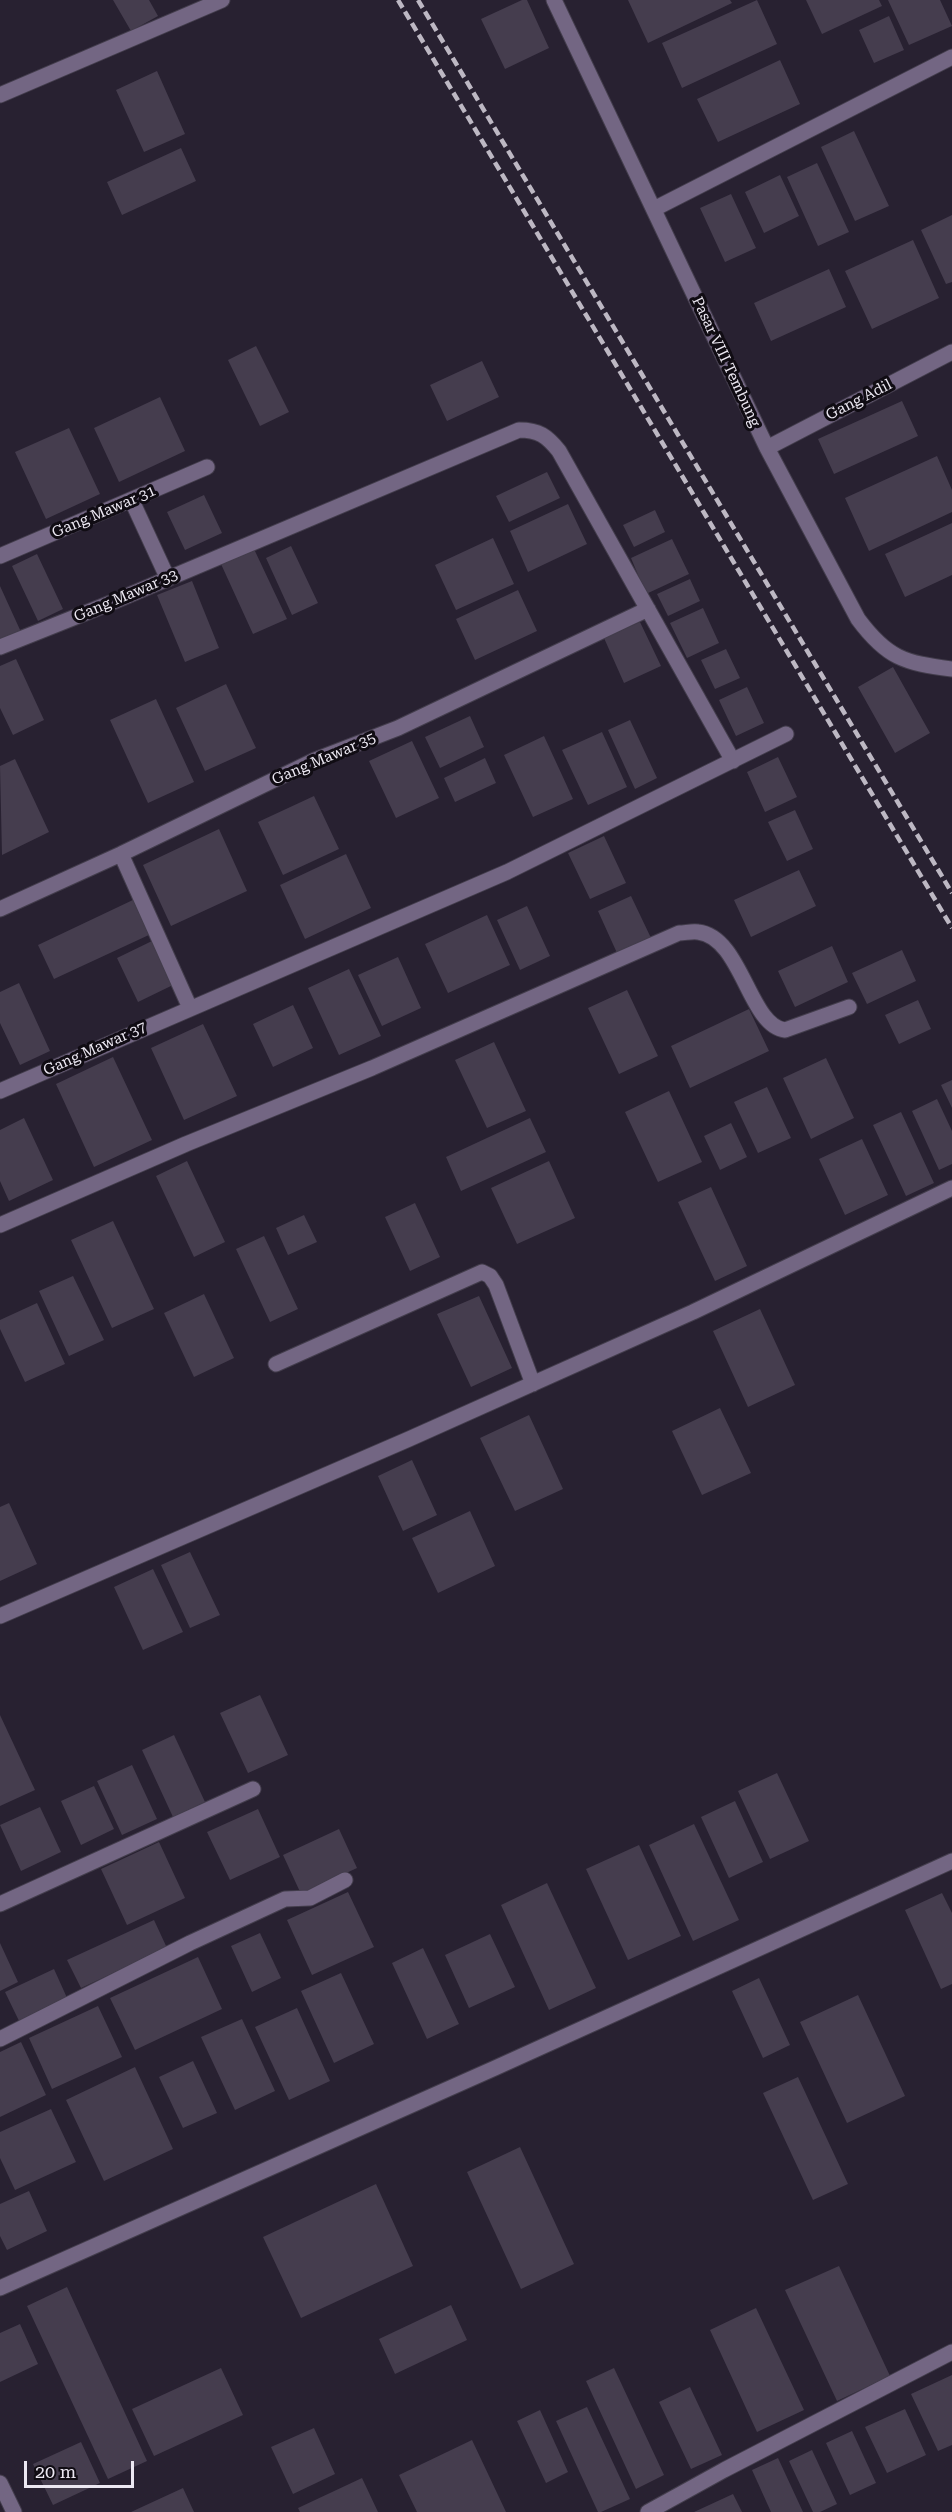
<!DOCTYPE html>
<html>
<head>
<meta charset="utf-8">
<style>
	body { margin:0 }
	#map { position:relative; width:952px; height:2512px; overflow:hidden; background:#282131; font-family:"Roboto Serif",serif }
	canvas { display:block }
	.scale { position:absolute; left:24px; top:2461px; width:110px; height:27px; box-sizing:border-box; border:3px solid #ece8f2; border-top:0; padding-left:8px; font-size:18px; line-height:21px; white-space:nowrap; color:#ece8f2; -webkit-text-stroke:4px #100c13; paint-order:stroke }
</style>
</head>
<body>
<div id="map">
<canvas width="952" height="2512"></canvas>
<div class="scale">20 m</div>
</div>
<script>
const g = document.querySelector('canvas').getContext('2d');
g.lineJoin = 'round';
function paint(path, color) { g.fillStyle = color; g.fill(path, 'evenodd'); }
function trace(path, color, width, dash) { g.strokeStyle = color; g.lineWidth = width; g.lineCap = dash ? 'butt' : 'round'; g.setLineDash(dash || []); g.stroke(path); }
function drawText(font, color, halo, rows, align = 'center') {
  g.font = font + ' "Roboto Serif",serif'; g.lineWidth = 6; g.setLineDash([]); g.textBaseline = 'middle'; g.strokeStyle = halo; g.fillStyle = color; for (const [text, x, y, turn = 0] of rows) {
    g.save(); g.translate(x, y); g.rotate((+turn || 0) * Math.PI / 180); g.textAlign = isNaN(turn) ? turn : align; if (halo) g.strokeText(text, 0, 0); g.fillText(text, 0, 0); g.restore();
  }
}
paint(new Path2D(`
	M113,0H149L158,16L131,31Z
	M522,0H527L549,48L505,69L481,19Z
	M628,0H730L732,3L648,43Z
	M757,0L777,44L682,88L662,43Z
	M806,0H879L882,6L822,34Z
	M888,0H940L952,26L909,45Z
	M889,16L904,50L874,63L859,30Z
	M780,60L800,104L718,142L697,99Z
	M157,71L185,134L144,152L116,90Z
	M854,131L889,206L855,221L821,147Z
	M181,148L196,181L122,215L107,182Z
	M817,163L849,232L818,246L787,177Z
	M780,175L799,216L764,233L745,192Z
	M731,194L756,248L725,262L700,208Z
	M952,215V282L946,284L921,230Z
	M913,240L939,298L872,329L845,271Z
	M829,269L846,307L771,341L754,303Z
	M256,346L289,412L260,426L228,360Z
	M482,361L499,397L447,421L430,385Z
	M160,397L185,451L119,482L94,428Z
	M902,401L918,436L834,474L818,439Z
	M69,428L100,494L46,519L15,452Z
	M937,456L952,490V512L869,551L845,498Z
	M547,472L560,498L509,522L496,496Z
	M204,495L222,533L185,550L167,512Z
	M568,504L587,544L528,572L510,531Z
	M655,510L665,532L634,547L623,525Z
	M952,523V575L905,597L885,554Z
	M493,538L514,584L456,610L435,565Z
	M672,539L689,574L646,594L631,558Z
	M291,546L318,603L292,615L266,558Z
	M254,549L287,619L253,634L221,564Z
	M37,554L63,609L38,621L12,566Z
	M690,579L700,601L668,616L657,594Z
	M192,581L219,648L185,662L157,595Z
	M0,586L21,632L0,642Z
	M518,590L537,631L475,660L456,619Z
	M703,608L719,643L687,658L670,623Z
	M640,622L661,666L624,683L604,638Z
	M726,649L740,678L715,689L701,660Z
	M16,659L44,720L13,735L0,708V666Z
	M893,667L930,733L895,753L858,687Z
	M226,684L256,748L205,771L176,708Z
	M747,687L764,723L736,736L719,700Z
	M156,699L194,782L148,803L110,720Z
	M470,716L484,747L440,768L425,737Z
	M630,720L657,778L635,789L608,730Z
	M602,732L627,787L588,805L562,750Z
	M544,736L573,799L533,817L504,755Z
	M412,741L439,798L396,818L369,761Z
	M778,757L797,797L765,812L747,772Z
	M485,758L496,783L455,802L444,778Z
	M15,759L49,832L2,855L0,766Z
	M314,796L339,849L283,875L258,822Z
	M795,810L813,849L787,861L768,822Z
	M219,829L247,891L171,926L143,865Z
	M604,836L626,883L590,899L568,853Z
	M346,854L371,908L305,939L280,885Z
	M799,870L816,906L751,937L734,900Z
	M631,896L651,938L617,953L598,911Z
	M135,899L151,934L54,979L38,945Z
	M527,906L550,956L520,970L497,920Z
	M487,915L510,965L448,993L425,944Z
	M152,941L173,985L138,1002L117,958Z
	M832,946L848,982L795,1007L778,971Z
	M902,950L916,981L867,1004L852,973Z
	M398,957L421,1008L382,1026L358,975Z
	M349,969L381,1036L339,1055L308,988Z
	M19,983L50,1051L20,1065L0,1023V992Z
	M627,990L658,1056L619,1074L588,1008Z
	M918,1000L931,1029L899,1044L885,1015Z
	M293,1005L313,1048L273,1067L253,1024Z
	M749,1009L769,1051L690,1088L671,1046Z
	M203,1024L237,1096L184,1120L151,1048Z
	M494,1042L526,1111L487,1128L455,1060Z
	M113,1057L152,1140L94,1167L56,1084Z
	M826,1058L854,1118L811,1139L783,1078Z
	M952,1080V1108L941,1085Z
	M767,1087L791,1138L758,1153L734,1102Z
	M669,1091L702,1162L658,1182L625,1112Z
	M937,1099L952,1131V1164L939,1170L912,1111Z
	M901,1112L934,1183L906,1196L873,1125Z
	M24,1118L53,1180L9,1201L0,1181V1130Z
	M530,1118L546,1152L461,1191L446,1157Z
	M731,1123L747,1157L720,1170L704,1136Z
	M862,1139L888,1195L845,1215L819,1159Z
	M187,1161L225,1242L194,1257L156,1176Z
	M549,1161L575,1218L517,1244L491,1188Z
	M711,1187L747,1266L715,1281L678,1202Z
	M415,1203L440,1257L410,1271L385,1217Z
	M304,1215L317,1242L288,1255L276,1228Z
	M113,1221L154,1309L112,1328L71,1240Z
	M264,1236L298,1309L270,1322L236,1249Z
	M73,1276L104,1340L69,1356L39,1291Z
	M204,1294L234,1358L194,1377L164,1313Z
	M479,1296L512,1368L471,1387L437,1314Z
	M37,1303L65,1364L25,1382L0,1329V1320Z
	M760,1309L795,1385L748,1407L713,1331Z
	M720,1408L751,1473L702,1495L672,1431Z
	M529,1415L563,1489L515,1511L480,1438Z
	M412,1460L437,1515L403,1531L378,1476Z
	M9,1503L37,1564L0,1581V1507Z
	M470,1511L495,1566L438,1593L412,1538Z
	M190,1552L220,1615L190,1628L161,1565Z
	M153,1569L183,1632L143,1650L114,1587Z
	M260,1695L288,1755L248,1773L220,1713Z
	M0,1715L35,1790L0,1806Z
	M174,1735L205,1802L173,1817L142,1750Z
	M132,1765L157,1819L122,1835L97,1781Z
	M777,1773L809,1841L770,1859L738,1791Z
	M94,1786L114,1829L81,1845L61,1801Z
	M735,1801L763,1862L729,1878L701,1817Z
	M40,1807L61,1852L21,1871L0,1825Z
	M258,1809L280,1857L230,1880L207,1832Z
	M694,1824L739,1920L693,1941L649,1845Z
	M339,1829L357,1868L301,1894L283,1855Z
	M159,1842L185,1898L127,1925L101,1869Z
	M639,1845L681,1936L628,1960L586,1869Z
	M547,1883L596,1988L549,2010L501,1905Z
	M348,1892L374,1947L312,1975L287,1920Z
	M942,1893L952,1913V1984L941,1989L905,1910Z
	M154,1920L167,1948L81,1988L67,1960Z
	M260,1933L281,1978L252,1992L231,1946Z
	M490,1934L515,1987L469,2008L445,1955Z
	M0,1943L18,1982L0,1991Z
	M423,1948L459,2024L427,2039L392,1963Z
	M198,1957L222,2009L135,2050L110,1998Z
	M54,1969L68,2000L20,2023L5,1992Z
	M341,1973L374,2044L334,2063L301,1991Z
	M759,1978L790,2045L763,2058L732,1991Z
	M858,1995L905,2096L847,2123L800,2022Z
	M98,2006L122,2057L52,2089L29,2038Z
	M297,2008L330,2081L289,2100L255,2027Z
	M242,2019L275,2091L235,2110L201,2037Z
	M21,2042L46,2095L0,2117V2052Z
	M193,2061L217,2113L183,2128L159,2077Z
	M135,2067L173,2149L104,2181L66,2100Z
	M798,2077L848,2184L813,2200L763,2093Z
	M51,2109L76,2162L15,2190L0,2158V2132Z
	M520,2147L574,2264L521,2289L467,2172Z
	M376,2184L413,2266L301,2318L263,2237Z
	M29,2191L47,2231L7,2250L0,2236V2204Z
	M839,2266L890,2376L837,2401L785,2290Z
	M67,2287L147,2461L108,2479L27,2306Z
	M451,2305L467,2340L395,2374L379,2339Z
	M756,2308L804,2410L757,2432L710,2330Z
	M20,2324L38,2364L0,2382V2333Z
	M221,2368L243,2415L154,2456L132,2409Z
	M614,2368L664,2475L636,2489L586,2381Z
	M952,2375V2445L938,2451L911,2394Z
	M690,2387L722,2455L691,2469L659,2402Z
	M587,2407L630,2499L601,2512H598L556,2421Z
	M905,2409L926,2455L887,2473L865,2427Z
	M540,2410L568,2472L546,2483L517,2421Z
	M314,2428L335,2474L293,2494L271,2447Z
	M852,2431L876,2483L850,2495L826,2443Z
	M472,2440L506,2512H417L399,2475Z
	M81,2442L100,2483L53,2505L33,2464Z
	M812,2450L837,2504L820,2512H813L789,2461Z
	M778,2458L803,2512H771L752,2470Z
	M362,2478L378,2512H300L298,2508Z
	M183,2488L194,2512H131Z
	M733,2494L742,2512H694Z`), '#453d4e');
const minor = new Path2D(`
	M554,0L767,448L858,619C887,658 904,663 952,669
	M0,95L222,0
	M654,209L952,57
	M767,448L952,352
	M132,501L168,579
	M0,556L207,467
	M0,647L108,604L519,430C539,430 547,436 559,451L733,761
	M121,854L190,1008
	M0,909L121,854L315,760L398,728L648,609
	M0,1091L507,872L786,734
	M0,1225L186,1144L372,1068L679,933C685,933 692,931 698,932C742,937 749,1026 785,1030L849,1007
	M276,1364L482,1272L490,1276L496,1285L533,1384
	M0,1616L409,1439L693,1312L952,1188
	M0,1904L253,1789
	M0,2039L190,1943L285,1899L310,1898L345,1880
	M0,2288L495,2068L952,1861
	M0,2483L14,2512
	M648,2512L724,2470L952,2352`);
trace(minor, '#433d4c', 17);
trace(minor, '#736683', 15);
trace(new Path2D(`
	M398,0L952,928
	M418,0L952,893`), '#bdb8c3', 4.5, [9, 4.5]);
drawText('15px', '#ece8f2', '#100c13', [
	["Pasar VIII Tembung",726,362,65],
	["Gang Adil",859,400,-27],
	["Gang Mawar 31",104,512,-23],
	["Gang Mawar 33",126,596,-23],
	["Gang Mawar 35",324,759,-23],
	["Gang Mawar 37",95,1049,-24]
]);
</script>
</body>
</html>
